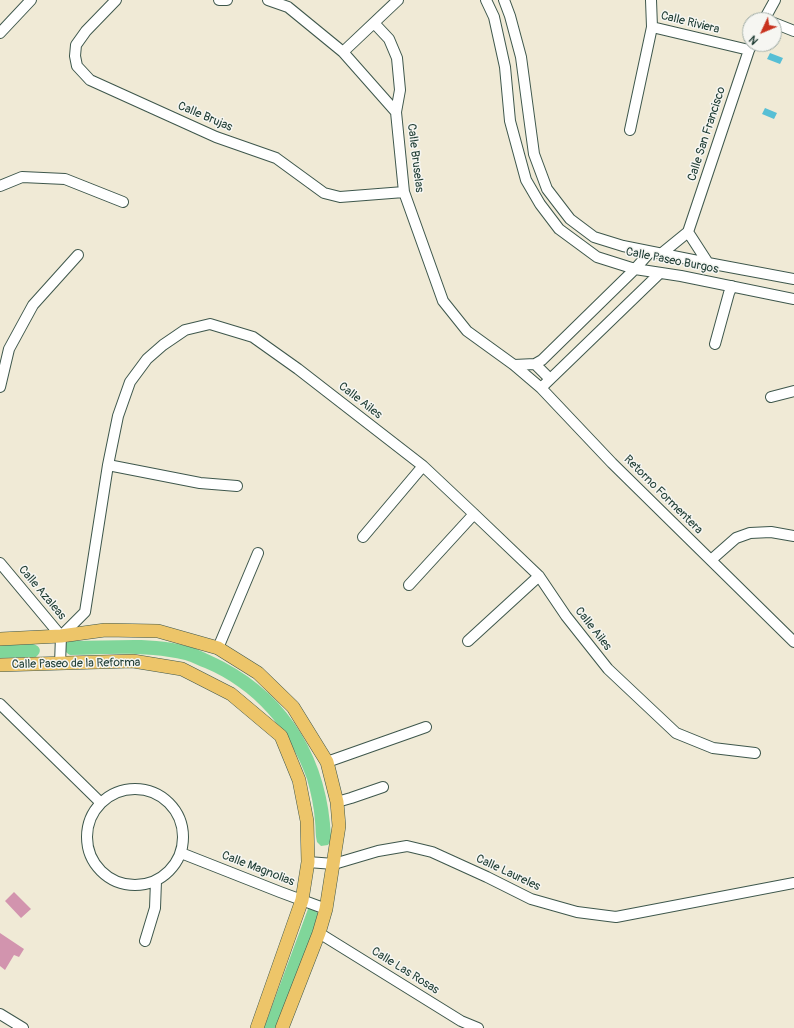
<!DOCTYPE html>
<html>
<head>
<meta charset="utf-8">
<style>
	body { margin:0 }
	#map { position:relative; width:794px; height:1028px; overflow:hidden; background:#f0ead6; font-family:Pangolin,sans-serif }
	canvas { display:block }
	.north { position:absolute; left:742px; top:12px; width:40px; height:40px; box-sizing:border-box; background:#f6f6f2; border:1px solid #a0aca6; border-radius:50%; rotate:226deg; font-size:11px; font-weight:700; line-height:16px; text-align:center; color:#1f3d34 }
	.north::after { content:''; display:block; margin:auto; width:14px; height:18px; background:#c8321e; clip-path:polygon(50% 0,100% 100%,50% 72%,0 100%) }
</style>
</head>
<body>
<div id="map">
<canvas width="794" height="1028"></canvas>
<div class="north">N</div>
</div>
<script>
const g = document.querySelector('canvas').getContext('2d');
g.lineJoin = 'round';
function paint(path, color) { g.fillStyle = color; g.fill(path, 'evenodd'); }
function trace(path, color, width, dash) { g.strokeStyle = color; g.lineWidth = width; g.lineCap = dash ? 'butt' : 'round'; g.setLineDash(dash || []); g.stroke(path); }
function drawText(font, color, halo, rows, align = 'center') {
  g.font = font + ' Pangolin,sans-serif'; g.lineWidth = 3; g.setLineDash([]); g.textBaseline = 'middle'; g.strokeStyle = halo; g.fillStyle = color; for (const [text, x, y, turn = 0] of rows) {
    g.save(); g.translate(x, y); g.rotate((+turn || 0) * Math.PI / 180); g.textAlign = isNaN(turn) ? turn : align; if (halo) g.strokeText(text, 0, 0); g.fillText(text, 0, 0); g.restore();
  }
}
paint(new Path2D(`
	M134,640C154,640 174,642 194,648C204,652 214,657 224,662C291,697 328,761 331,837L330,842L328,845L321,846L317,842C315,835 316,828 315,821C314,807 311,793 307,779C290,730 253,688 205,668C199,666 192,662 185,660C147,651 108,654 70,655C64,652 64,648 66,643L70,641Z
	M33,644C41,646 42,652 36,657L0,658V645Z
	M308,909H312L321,915L279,1028H264Z`), '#80d69a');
paint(new Path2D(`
	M770,53L783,58L780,64L767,59Z
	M765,108L777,113L774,119L762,114Z`), '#57bfd5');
paint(new Path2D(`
	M14,892L31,909L21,918L5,901Z
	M0,933L24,949L19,957L14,955L5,970L0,966Z`), '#d294ae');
const minor = new Path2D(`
	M116,0L86,31L76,45L75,56L77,66L90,80L216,137L276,158L324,193L340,197L404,192
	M219,0H227
	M268,0L288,7L343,52L396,112L404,192L443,301L467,331L514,365L541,388L612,463L794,642
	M486,0L494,17L505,67L510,121L526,180L540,204L559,229L597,257L635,269L681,276L794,299
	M504,0L510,16L521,57L534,154L547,189L570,219L594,237L623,246L708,263L794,279
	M764,20L775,0
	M374,23L389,39L397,58L400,90L396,112
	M774,23L794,31
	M652,27L749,50
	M0,33L31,0
	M343,52L398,0
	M630,130L652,27L651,0
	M0,186L22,177L65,179L123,202
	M688,232L708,263
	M661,254L688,232L749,50L752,44
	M715,344L729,293L732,286
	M535,364L550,379
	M514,365L535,364L542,360L635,269L650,252
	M0,387L9,349L33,305L78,255
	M541,388L660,273
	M771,397L794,391
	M108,465L200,483L237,486
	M363,537L423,466
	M711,560L736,538L750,533L771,532L794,536
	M0,563L61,636L60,664
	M409,585L474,514
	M61,636L85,612L108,465L118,416L130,382L147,359L163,345L185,330L210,324L253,337L298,369L423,466L474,514L539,576L566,616L608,669L676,733L713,748L755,753
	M468,641L539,576
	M218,648L258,553
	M0,704L101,803
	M327,762L426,727
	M87 837a48 48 0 1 1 96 0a48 48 0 1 1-96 0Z
	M337,802L351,798L383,787
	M181,853L280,892L326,909
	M308,862L334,864L378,851L407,846L432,852L487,877L531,899L577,912L616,917L794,883
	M319,933L461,1021L478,1028
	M145,941L155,908L156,881
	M0,1014L23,1028`);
const major = new Path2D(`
	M0,639L61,636L105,630L158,631L218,648L258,673L293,707L327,762L337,802L339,826L326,909L319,933L282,1028
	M0,665L133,661L182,669L231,694L281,736L299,780L307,821L308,862L302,900L257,1028`);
trace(minor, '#3e574c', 12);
trace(major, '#3e574c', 14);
trace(minor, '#fff', 10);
trace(major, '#edc569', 13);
drawText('12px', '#1f3d34', '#f6f6f2', [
	["Calle Riviera",690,23,14],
	["Calle Brujas",205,117,23],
	["Calle San Francisco",707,134,-72],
	["Calle Bruselas",415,158,83],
	["Calle Paseo Burgos",672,261,11],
	["Calle Ailes",360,401,38],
	["Retorno Formentera",663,495,45],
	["Calle Azaleas",42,593,50],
	["Calle Ailes",593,629,52],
	["Calle Paseo de la Reforma",76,664,-1],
	["Calle Magnolias",258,869,21],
	["Calle Laureles",508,873,25],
	["Calle Las Rosas",405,971,32]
]);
</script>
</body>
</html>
